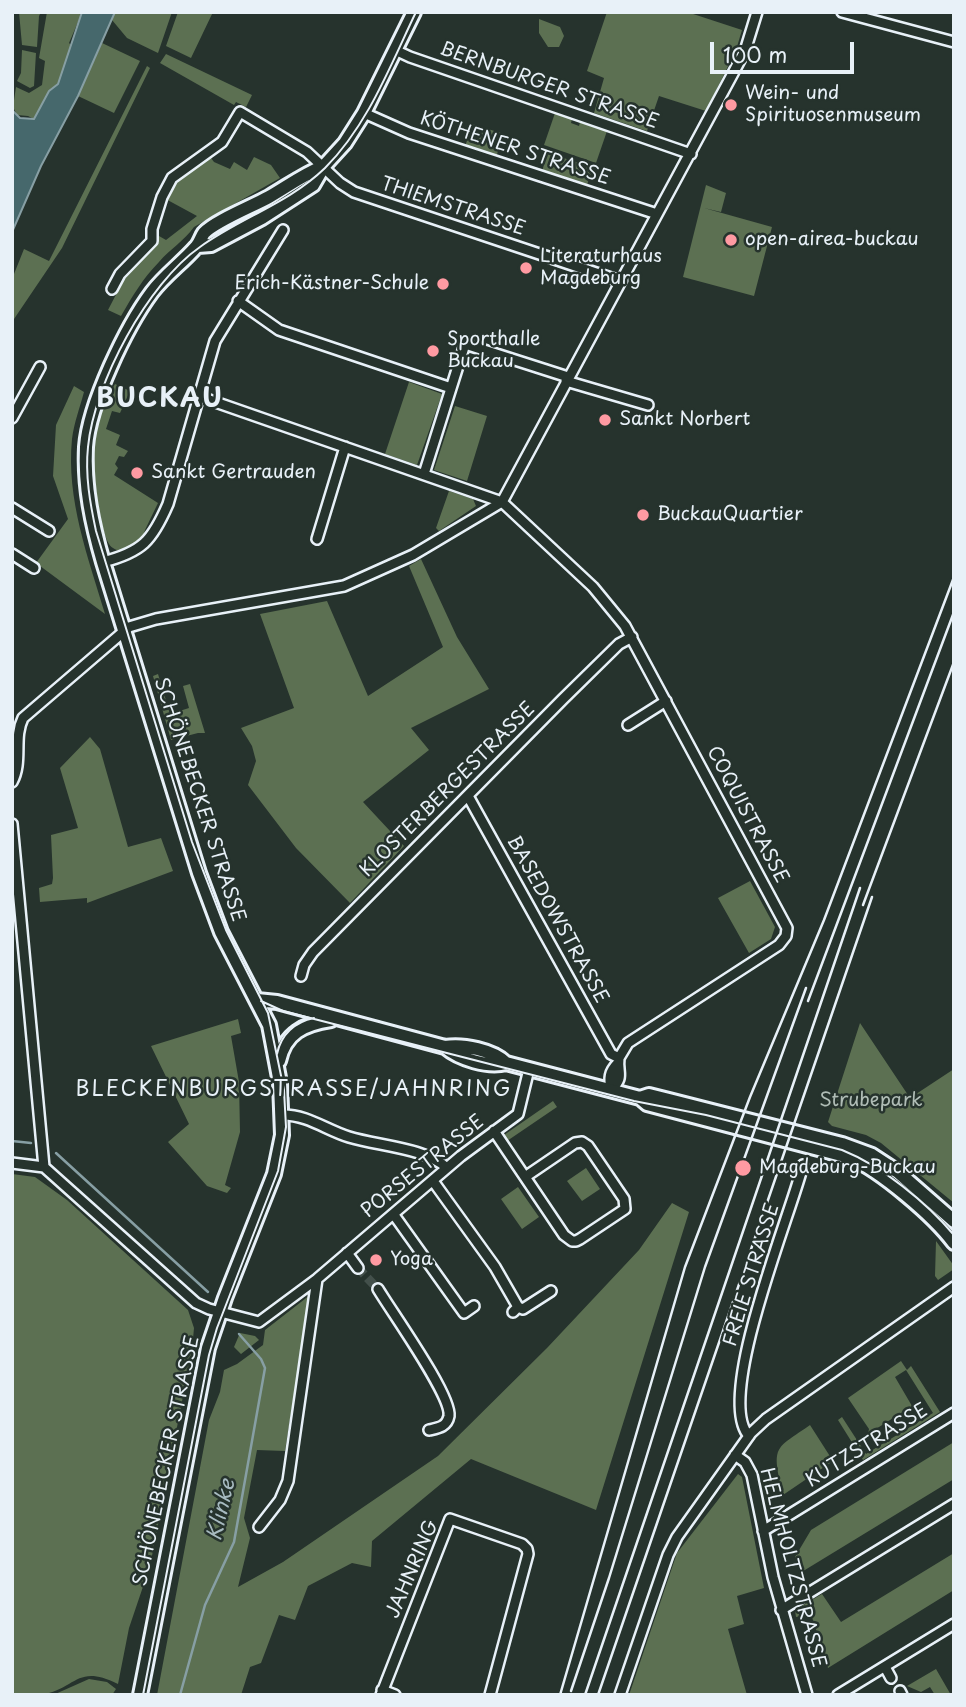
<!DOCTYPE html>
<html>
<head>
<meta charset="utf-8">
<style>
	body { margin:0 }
	#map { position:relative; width:966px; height:1707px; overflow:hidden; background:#26332d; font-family:"Playpen Sans",sans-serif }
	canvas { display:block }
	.frame { position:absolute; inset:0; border:14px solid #e8f1f8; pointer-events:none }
	.scale { position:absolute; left:710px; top:42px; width:144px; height:32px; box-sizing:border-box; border:4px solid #e8f1f8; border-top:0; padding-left:9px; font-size:21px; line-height:24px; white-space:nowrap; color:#e8f1f8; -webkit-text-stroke:5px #26332d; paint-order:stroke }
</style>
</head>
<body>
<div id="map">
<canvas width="966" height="1707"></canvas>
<div class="frame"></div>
<div class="scale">100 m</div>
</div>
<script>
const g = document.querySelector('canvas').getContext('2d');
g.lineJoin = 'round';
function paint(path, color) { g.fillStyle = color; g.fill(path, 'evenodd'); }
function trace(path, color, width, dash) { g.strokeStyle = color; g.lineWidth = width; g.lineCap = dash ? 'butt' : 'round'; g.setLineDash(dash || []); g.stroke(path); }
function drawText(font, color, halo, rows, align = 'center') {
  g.font = font + ' "Playpen Sans",sans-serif'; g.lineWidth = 5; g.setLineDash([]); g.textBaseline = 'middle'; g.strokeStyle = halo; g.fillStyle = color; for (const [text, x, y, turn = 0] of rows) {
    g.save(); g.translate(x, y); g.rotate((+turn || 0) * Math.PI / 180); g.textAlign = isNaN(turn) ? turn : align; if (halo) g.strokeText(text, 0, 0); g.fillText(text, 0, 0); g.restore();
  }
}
paint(new Path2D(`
	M19,12H41L39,16L37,47L22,45Z
	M47,12H77L81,15L69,43L71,45L58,84L49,91L34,119L28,116L17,115L13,107L16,87L29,93L42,85L45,61L39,58Z
	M115,12H172L158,53L127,38L112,20Z
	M178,12H213L191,58L166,46Z
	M607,12H687L742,30L736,50L706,111L659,96L647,131L594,113L604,78L587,71Z
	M539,19L560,27L564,36L559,47H548L539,33Z
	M102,43L140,61L114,113L78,96Z
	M22,50L36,53L34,86L30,88L17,81L21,73Z
	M166,54L252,95L246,107L236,102L234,105L160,63Z
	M147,66L150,68L62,248L12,322V279L24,249L49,261Z
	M555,113L572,119L571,123L579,126L580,122L607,131L596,163L544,145Z
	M472,124L504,134L496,157L465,147Z
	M547,153L593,167L587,185L542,172Z
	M208,154L214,162L230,169L234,162L247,170L254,157L271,165L280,178L194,227C184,241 170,249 159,262C143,278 132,297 121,316L108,310L123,281L159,236L166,240L197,216L162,197L172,178Z
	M706,185L726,193L721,212L704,208L772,227L754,296L683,277Z
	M409,382L442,394L417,465L385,454Z
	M115,384L130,391L120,413L112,411L106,429L120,435L116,445L128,451L124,457L119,456L115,464L118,468L114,475L158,503L145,530L142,541C133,546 123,555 113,548C99,541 91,455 93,439C96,419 105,401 115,384Z
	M74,386L84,392C80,407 74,423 72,439C66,499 88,557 105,614L36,563L68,519L53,476L56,425Z
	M455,406L487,416L467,481L434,470Z
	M449,491L473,499L476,506L439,531L436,528Z
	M421,559L457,637L489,689L411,728L429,750L363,802L404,846L350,903L296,848L248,785L256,761L252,746L241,728L294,708L260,614L327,601L368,696L443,647L409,566Z
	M158,674L170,714L189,708L183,686L190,684L205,733H198L171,740L153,676Z
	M90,737L100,749L128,847L161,838L173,871L87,903V898L40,902L39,888L52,884L53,878L51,835L78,828L60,768Z
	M750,881L775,927L771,939L749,953L718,898Z
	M238,1019L241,1033L231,1036L239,1082L240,1132L225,1185L231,1188L227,1193L207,1186L168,1142L189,1124L151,1046Z
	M860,1023L910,1098L954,1069V1203L881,1143L866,1135L832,1126L828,1122Z
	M553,1101L557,1107L507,1141L504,1135Z
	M586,1168L600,1189L582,1201L567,1181Z
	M12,1174L35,1177L67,1200L188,1310L194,1328L192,1350L150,1566L129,1628L118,1684C76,1663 77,1689 40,1695C32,1696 21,1695 12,1695Z
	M518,1187L539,1217L522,1229L501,1199Z
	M672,1203L689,1212L596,1510L471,1459L372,1541L371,1567L352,1563L308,1586L295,1620L279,1615L261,1663L250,1667L241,1695H157L209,1420L220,1392L224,1370L237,1364L263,1345L265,1330L310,1295L285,1451L257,1450L244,1518L250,1538L238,1587L283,1562L438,1456L547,1348L639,1250Z
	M936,1241L954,1266V1269L938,1280L935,1276Z
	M240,1333L255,1336L259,1340L241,1354L234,1347Z
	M901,1361L907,1370L911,1366L940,1412L863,1460L838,1420L842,1417L866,1454L933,1413L906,1370L895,1377L912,1406L868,1434L869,1429L848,1398Z
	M810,1425L833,1461L780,1497L779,1489L781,1487C772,1445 776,1449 810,1425Z
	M954,1442V1479L800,1573L795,1557L811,1530Z
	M738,1474L742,1477L764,1588L737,1596L744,1624L728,1629L747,1695H629L677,1553Z
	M954,1553V1590L828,1668L811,1614L796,1617L795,1610L822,1594L841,1622Z
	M936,1669L951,1695H935L930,1687L921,1692L907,1686Z
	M89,1679L107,1682L116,1689L112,1695H53Z`), '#5c7052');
const water = new Path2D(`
	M82,12H115L78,96L41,166L12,232V110L20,118L34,119L49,91L58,84Z`);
paint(water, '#46686c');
trace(water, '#879fa4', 2);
trace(new Path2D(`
	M12,1141L31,1143
	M56,1153L208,1292
	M180,1695L205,1605L234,1542L265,1368L261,1359L239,1334`), '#879fa4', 2.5);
trace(new Path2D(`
	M358,1268L378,1289`), '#43504b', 9, [9, 4.5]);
const minor = new Path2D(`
	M842,12L954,42
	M395,50L410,57L691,154
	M364,113L409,133L657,214
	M112,289L120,274L152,241V229L162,197L172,178L222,142L240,112L307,152L340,183L354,192L620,281
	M238,301L279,330L451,388
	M566,381L648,405
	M198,396L502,502L593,587L625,626L787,928L786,936L779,945L628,1043L619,1058C617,1074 625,1076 611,1090
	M12,418L40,367
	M424,474L465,344L568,377
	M502,502L745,51L757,12
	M12,508L49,531
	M317,539L345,447
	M12,554L34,568
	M103,562C142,552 152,541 168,504L215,341L283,230
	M628,725L666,701
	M12,782C23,762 13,738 23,718L129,627L156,619L344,586L413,555L502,502
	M468,796L611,1054L619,1058
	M12,824L44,1167
	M301,976L304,965L313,952L563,699L619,644L632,637
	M611,1090C609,1078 609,1072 618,1063
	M283,1115C308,1115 326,1130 349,1137C378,1146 426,1148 447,1168
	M494,1131L564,1235L572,1241H576L580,1239L625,1209L624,1199L588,1146L582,1142L575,1143L525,1177
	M12,1163L44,1167L196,1303L209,1309L259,1322L317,1279L461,1156L518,1114L529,1069
	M433,1181L495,1267L518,1307L513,1312
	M394,1215L464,1313L474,1306
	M347,1253L358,1268
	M378,1289C391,1311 452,1396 449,1416C447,1427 438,1428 429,1430
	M518,1307L523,1309L551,1291
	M749,1436C714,1399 791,1214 803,1165
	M735,1455L745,1462L752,1475L773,1577L807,1695
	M259,1527L280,1500L288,1481L317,1279
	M763,1531L954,1413
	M781,1610L954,1504
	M885,1667L891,1678
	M382,1690L395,1695
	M900,1691L902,1695
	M381,1695L450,1519L522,1544L527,1549L528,1554L490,1695
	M620,1695L668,1555L677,1537L751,1433L766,1419L954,1287
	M838,1695L954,1624`);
const secondary = new Path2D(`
	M198,246L211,245L262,218L313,185L324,166L345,143L364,113L414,12
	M257,1000L277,1002L445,1047C463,1044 493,1050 506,1063L640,1098L647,1104L849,1157C880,1170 934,1216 954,1243
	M445,1047C459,1059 488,1068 506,1063
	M279,1061C285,1033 304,1024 331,1020
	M640,1098L649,1095L669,1100L842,1144L872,1155L898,1172L954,1221
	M140,1695L208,1348L225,1298L274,1174L282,1135L280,1083L269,1025L221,932L199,873L103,562C92,524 84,487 86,447C89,404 126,327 152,292C165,275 182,263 196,247C200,243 201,237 204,233C215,221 253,206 269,197C288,186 304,174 324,166`);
trace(minor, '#e8f1f8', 14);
trace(secondary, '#e8f1f8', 18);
trace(minor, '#26332d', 9);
trace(secondary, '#26332d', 12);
trace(new Path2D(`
	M261,1001L283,1011L634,1101L706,1115L842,1150C882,1166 926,1202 954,1235
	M277,1054C281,1034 295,1022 314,1018
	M143,1695L209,1355L217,1328L278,1171L286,1127L284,1090L268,1013L226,930L192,842L96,531C90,503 85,475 88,447C94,383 148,283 200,247C240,218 289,203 325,168C368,125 390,66 416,12`), '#e8f1f8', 2);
trace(new Path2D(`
	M863,905L954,662
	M808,1001L954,612
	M571,1691L609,1578L705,1267L806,988
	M560,1695L685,1267L750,1097L824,920L954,577
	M585,1695L860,888
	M598,1695L872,897`), '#e8f1f8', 2.5);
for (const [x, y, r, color] of [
	[731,105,7,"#ff9aa2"],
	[731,240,7,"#ff9aa2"],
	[526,268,7,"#ff9aa2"],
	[443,284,7,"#ff9aa2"],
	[433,351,7,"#ff9aa2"],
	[605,420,7,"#ff9aa2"],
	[137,473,7,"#ff9aa2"],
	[643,515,7,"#ff9aa2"],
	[743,1168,9,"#ff9aa2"],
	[376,1260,7,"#ff9aa2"]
]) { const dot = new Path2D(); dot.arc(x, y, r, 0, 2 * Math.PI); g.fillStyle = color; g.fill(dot); trace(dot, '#26332d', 2.5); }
drawText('19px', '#e8f1f8', '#26332d', [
	["BERNBURGER STRASSE",549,86,19],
	["KÖTHENER STRASSE",515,149,18],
	["THIEMSTRASSE",453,207,18],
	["KLOSTERBERGESTRASSE",448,790,-45],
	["SCHÖNEBECKER STRASSE",199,800,72],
	["COQUISTRASSE",747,815,62],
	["BASEDOWSTRASSE",557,920,61],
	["PORSESTRASSE",423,1167,-39],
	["FREIE STRASSE",752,1275,-73],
	["KUTZSTRASSE",867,1446,-32],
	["SCHÖNEBECKER STRASSE",167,1461,-78],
	["HELMHOLTZSTRASSE",792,1568,75],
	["JAHNRING",413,1569,-67]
]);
drawText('19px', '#e8f1f8', '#26332d', [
	["Wein- und",745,94],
	["Spirituosenmuseum",745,116],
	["open-airea-buckau",745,240],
	["Literaturhaus",540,257],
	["Magdeburg",540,279],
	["Erich-Kästner-Schule",429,284,"right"],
	["Sporthalle",447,340],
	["Buckau",447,362],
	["Sankt Norbert",619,420],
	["Sankt Gertrauden",151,473],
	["BuckauQuartier",657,515],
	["Magdeburg-Buckau",759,1168],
	["Yoga",390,1260]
], 'left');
drawText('19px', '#b0bdb6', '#26332d', [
	["Strubepark",871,1101]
]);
g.letterSpacing = '2px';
drawText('21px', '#e8f1f8', '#26332d', [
	["BLECKENBURGSTRASSE/JAHNRING",294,1090]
]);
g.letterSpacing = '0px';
drawText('italic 21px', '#a7bac0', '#26332d', [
	["Klinke",222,1510,-77]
]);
g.letterSpacing = '2px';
drawText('bold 26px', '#e8f1f8', '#26332d', [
	["BUCKAU",160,400]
]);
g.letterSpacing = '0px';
</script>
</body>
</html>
